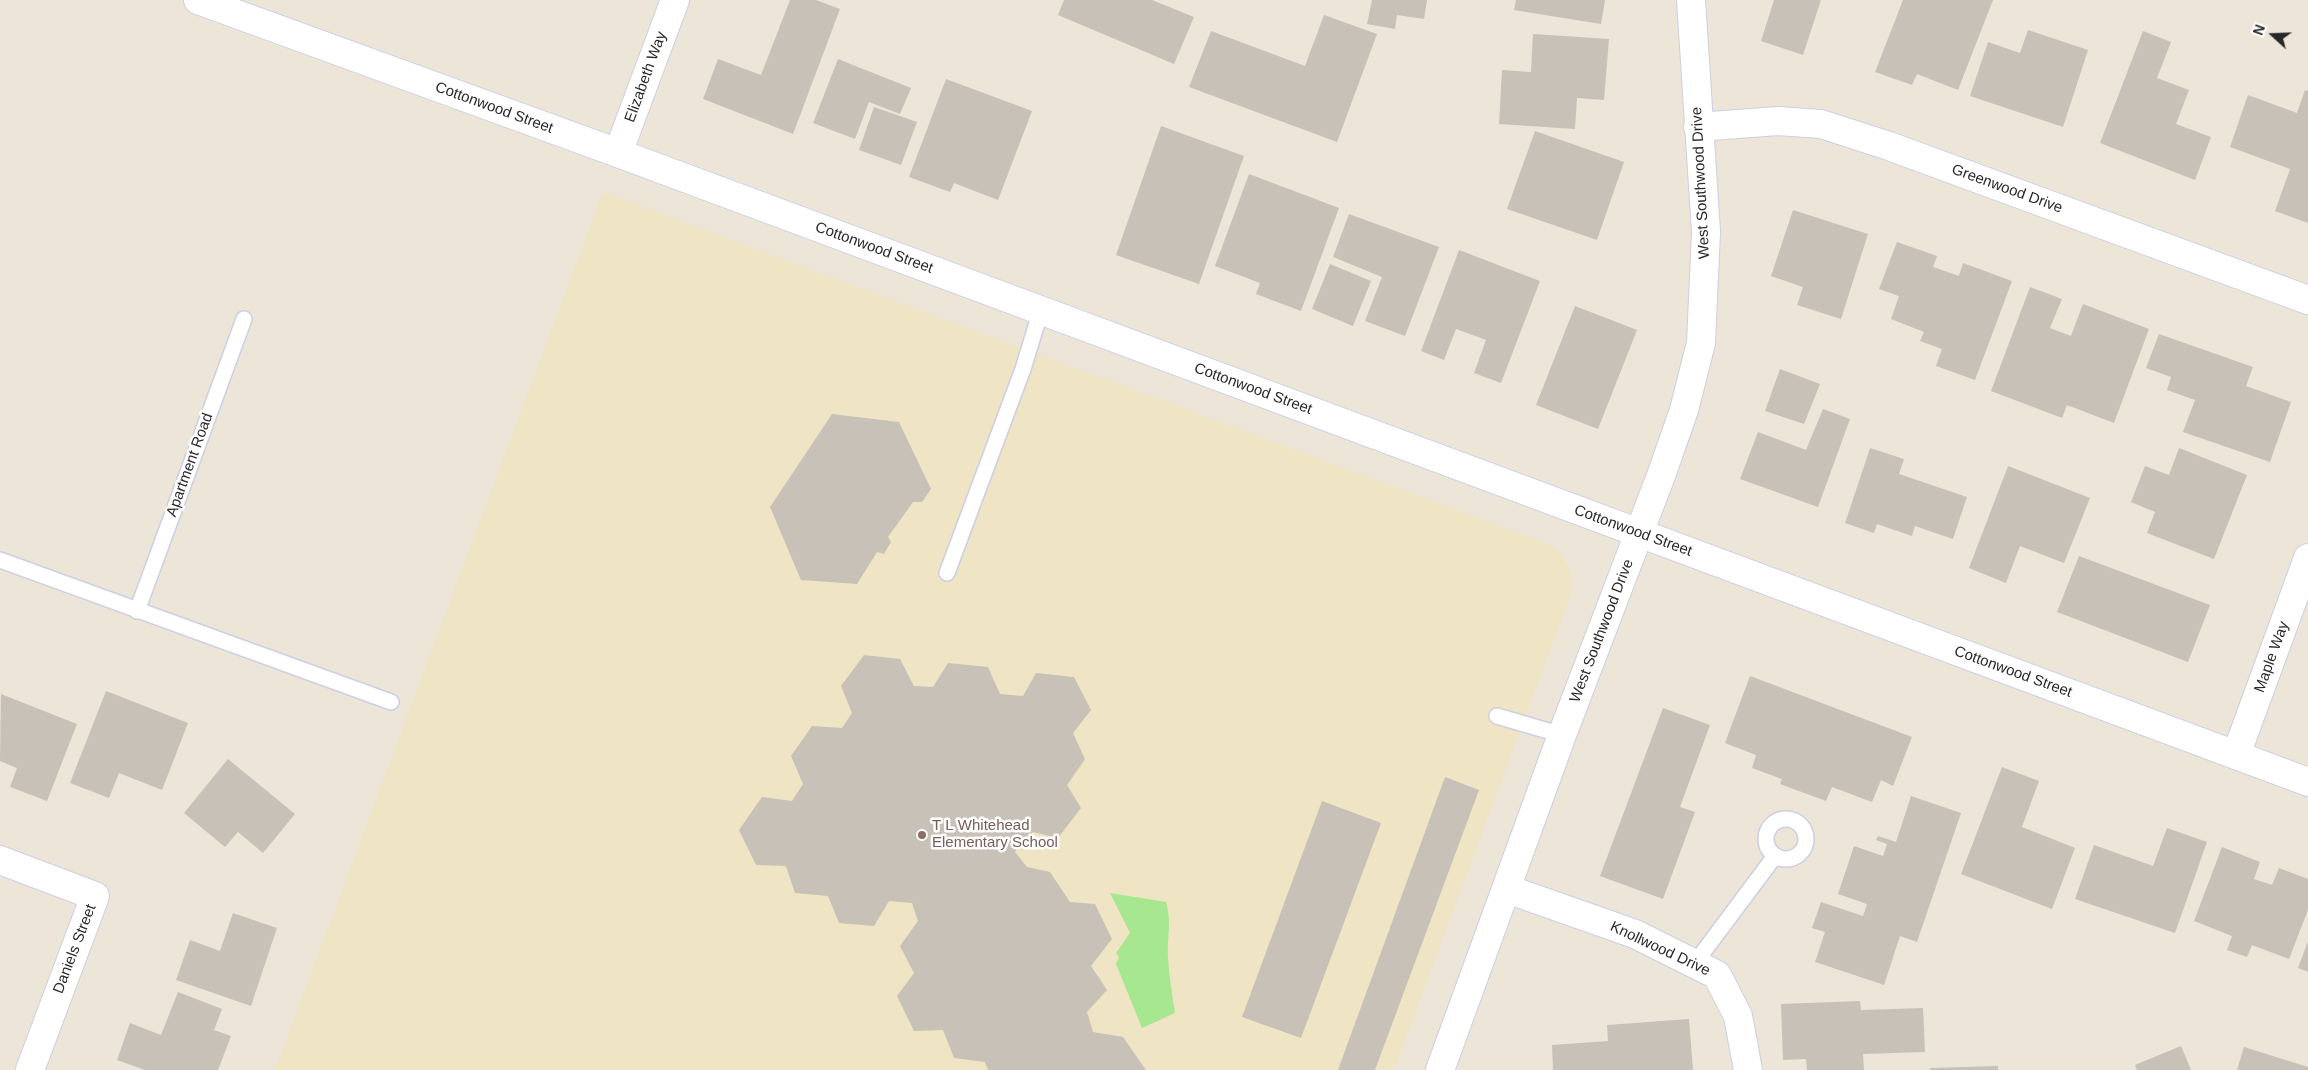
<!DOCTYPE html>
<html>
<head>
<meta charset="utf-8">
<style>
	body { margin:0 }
	#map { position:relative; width:2308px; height:1070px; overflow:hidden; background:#ece5d8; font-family:Helvetica,sans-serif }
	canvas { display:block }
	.north { position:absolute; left:2248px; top:10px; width:50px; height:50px; -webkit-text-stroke:4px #fff; paint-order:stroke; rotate:290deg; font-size:14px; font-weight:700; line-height:20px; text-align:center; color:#282828 }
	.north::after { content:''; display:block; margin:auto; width:18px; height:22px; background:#282828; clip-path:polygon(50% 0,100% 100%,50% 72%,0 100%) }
</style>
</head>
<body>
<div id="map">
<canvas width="2308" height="1070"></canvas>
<div class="north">N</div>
</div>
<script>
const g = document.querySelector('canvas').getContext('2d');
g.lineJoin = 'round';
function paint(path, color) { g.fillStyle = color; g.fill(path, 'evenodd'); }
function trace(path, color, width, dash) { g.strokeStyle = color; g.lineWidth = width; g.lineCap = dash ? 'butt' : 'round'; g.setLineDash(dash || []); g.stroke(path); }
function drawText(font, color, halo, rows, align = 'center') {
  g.font = font + ' Helvetica,sans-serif'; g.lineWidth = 5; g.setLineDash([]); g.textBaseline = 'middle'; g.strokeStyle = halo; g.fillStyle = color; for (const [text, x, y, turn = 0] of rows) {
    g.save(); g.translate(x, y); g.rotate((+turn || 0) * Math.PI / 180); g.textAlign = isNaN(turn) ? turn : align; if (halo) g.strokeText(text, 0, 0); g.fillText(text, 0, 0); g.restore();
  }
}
paint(new Path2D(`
	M603,192L1550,545L1561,553L1571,572L1572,585L1569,599L1394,1070H275Z`), '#efe5c5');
paint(new Path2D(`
	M1110,893L1166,902C1172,923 1167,936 1168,957C1169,976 1172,994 1175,1013L1142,1028L1116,964L1119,957L1116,953L1130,933Z`), '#a6e78f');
paint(new Path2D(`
	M790,0H816L840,9L793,134L703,99L718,59L761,75Z
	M1064,0H1152L1194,17L1174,64L1058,15Z
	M1372,0H1427L1424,19L1397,15L1395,29L1367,24Z
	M1516,0H1605L1601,24L1514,10Z
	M1774,0H1821L1803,55L1761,41Z
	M1903,0H1993L1958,90L1917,74L1912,85L1875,72Z
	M1324,15L1377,34L1337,142L1189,87L1211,31L1305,66Z
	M2028,30L2088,50L2063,127L1970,96L1988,42L2020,53Z
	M2143,31L2171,42L2157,78L2189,90L2176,124L2211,137L2195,180L2100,143Z
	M1533,34L1609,39L1604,100L1577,98L1575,129L1499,124L1502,70L1531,72Z
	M838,59L911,88L900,114L869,102L855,139L813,123Z
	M946,79L1032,111L998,200L954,183L950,192L909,177Z
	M2305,90L2308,91V223L2275,211L2290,169L2230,147L2248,95L2297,113Z
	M874,107L917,122L901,165L859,150Z
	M1161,126L1244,156L1199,284L1116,255Z
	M1535,131L1624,162L1597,240L1507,209Z
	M1249,174L1339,208L1301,311L1256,294L1260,283L1215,266Z
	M1793,210L1868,234L1841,319L1797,305L1803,287L1771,276Z
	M1349,214L1439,247L1405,336L1365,321L1382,277L1333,257Z
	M1897,242L1937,256L1933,267L1959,276L1963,263L2012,281L1975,380L1936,366L1942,349L1920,341L1924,332L1891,319L1899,296L1879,289Z
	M1459,250L1540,281L1501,383L1474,373L1486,340L1456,329L1444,360L1421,351Z
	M1330,264L1371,281L1353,326L1312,309Z
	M2030,287L2062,299L2050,328L2071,336L2083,304L2149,329L2114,423L2067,405L2062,418L1991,391Z
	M1575,306L1637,330L1598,429L1536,405Z
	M2159,334L2253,367L2246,386L2291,402L2270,462L2183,432L2195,400L2167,390L2171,377L2146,368Z
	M1780,369L1820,384L1804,424L1765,411Z
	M1823,409L1850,419L1818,507L1740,479L1758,432L1806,450Z
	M832,414L899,422L931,489L922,502H913L888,537L891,542L884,554L877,552L857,584L801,580L770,507Z
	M1870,448L1904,459L1899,474L1967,497L1953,539L1915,526L1912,536L1877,524L1874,533L1845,523Z
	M2179,448L2247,475L2214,559L2147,533L2155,512L2131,502L2145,466L2169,475Z
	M2008,466L2090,498L2064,563L2020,546L2006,583L1969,568Z
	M2079,556L2210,605L2188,662L2057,612Z
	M864,655L900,659L914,686L933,687L948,663L988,667L1000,694L1023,696L1036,673L1074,677L1091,710L1073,733L1085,759L1067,785L1081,808L1058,838L1033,832L1015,852L1027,867L1050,872L1070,902L1095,904L1112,939L1091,966L1107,990L1087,1012L1093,1032L1123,1037L1146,1070H988L985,1062L954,1058L943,1030L914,1031L897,996L914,973L900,946L918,921L912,903L889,901L874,926L839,923L828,896L795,893L786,866L756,865L739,830L762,797L792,801L803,784L791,756L812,726L842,728L852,713L841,686Z
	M1750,676L1912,737L1893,786L1881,780L1872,802L1832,787L1826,801L1780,784L1782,779L1752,768L1756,755L1725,743Z
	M106,691L188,723L162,790L119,773L109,798L70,783Z
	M1,694L77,724L47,801L10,787L17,768L0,761Z
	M1663,708L1710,725L1680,807L1695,812L1663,899L1600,876Z
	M228,759L295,814L263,853L238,832L225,847L184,813Z
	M2002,767L2039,781L2022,827L2075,848L2052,909L1961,874Z
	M1445,777L1479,790L1375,1070H1338Z
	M1911,796L1961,813L1917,942L1900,936L1884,985L1815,962L1825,932L1812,928L1821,902L1863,916L1867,904L1838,894L1854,846L1883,856L1887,844L1876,840L1878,836L1896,842Z
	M1322,801L1381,823L1301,1038L1242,1017Z
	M2167,828L2207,842L2175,933L2075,899L2094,845L2153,866Z
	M2222,847L2260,862L2254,879L2272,885L2279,868L2308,879V910L2289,959L2252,945L2247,957L2227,950L2232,936L2194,921Z
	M233,913L277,928L251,1006L176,980L190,940L220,951Z
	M2308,941V972L2298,968Z
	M178,992L222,1009L214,1030L231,1036L218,1070H145L117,1060L130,1023L161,1035Z
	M1860,1001L1861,1010L1923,1008L1925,1052L1863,1054L1864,1070H1807L1806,1059L1783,1060L1781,1004Z
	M1689,1019L1693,1070H1553L1552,1045L1608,1041L1607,1025Z
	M2181,1046L2191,1070H2137L2135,1065Z
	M2244,1047L2308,1067V1070H2237Z
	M1998,1066V1070H1930V1068Z`), '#c7c1b8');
const lane = new Path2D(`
	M0,560L391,702
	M947,573L1023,369L1041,310
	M137,611L244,319
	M1497,716L1562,735
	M1766 839a20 20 0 1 1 40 0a20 20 0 1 1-40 0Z
	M1695,963L1775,856`);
const street = new Path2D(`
	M1698,127L1778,121L1821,124L1889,146L2308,300
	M618,153L675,0
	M2236,755L2308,558
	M0,860L95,896L30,1070
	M1507,889L1635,934L1717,975L1738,1016L1748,1070
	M1440,1070L1562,735L1662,473L1684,410L1701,343L1706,232L1691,0`);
const secondary = new Path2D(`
	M198,0L618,153L2308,782`);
trace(lane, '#cdcfe2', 18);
trace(street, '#cdcfe2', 30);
trace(secondary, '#cdcfe2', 30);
trace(lane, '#fff', 15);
trace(street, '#fff', 28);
trace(secondary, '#fff', 28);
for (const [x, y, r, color] of [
	[922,835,5,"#8d6e63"]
]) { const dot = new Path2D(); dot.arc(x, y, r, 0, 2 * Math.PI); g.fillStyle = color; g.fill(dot); trace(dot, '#fff', 2); }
drawText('15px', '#282828', '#fff', [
	["Elizabeth Way",646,77,-70],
	["Cottonwood Street",494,108,20],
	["West Southwood Drive",1701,183,-93],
	["Greenwood Drive",2007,189,20],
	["Cottonwood Street",874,248,20],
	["Cottonwood Street",1253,389,20],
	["Apartment Road",190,465,-70],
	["Cottonwood Street",1633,531,20],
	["West Southwood Drive",1602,631,-69],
	["Maple Way",2272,657,-70],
	["Cottonwood Street",2013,672,20],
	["Daniels Street",75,949,-69],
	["Knollwood Drive",1660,949,25]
]);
drawText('15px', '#785e54', '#fff', [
	["T L Whitehead",932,826],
	["Elementary School",932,843]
], 'left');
</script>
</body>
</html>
